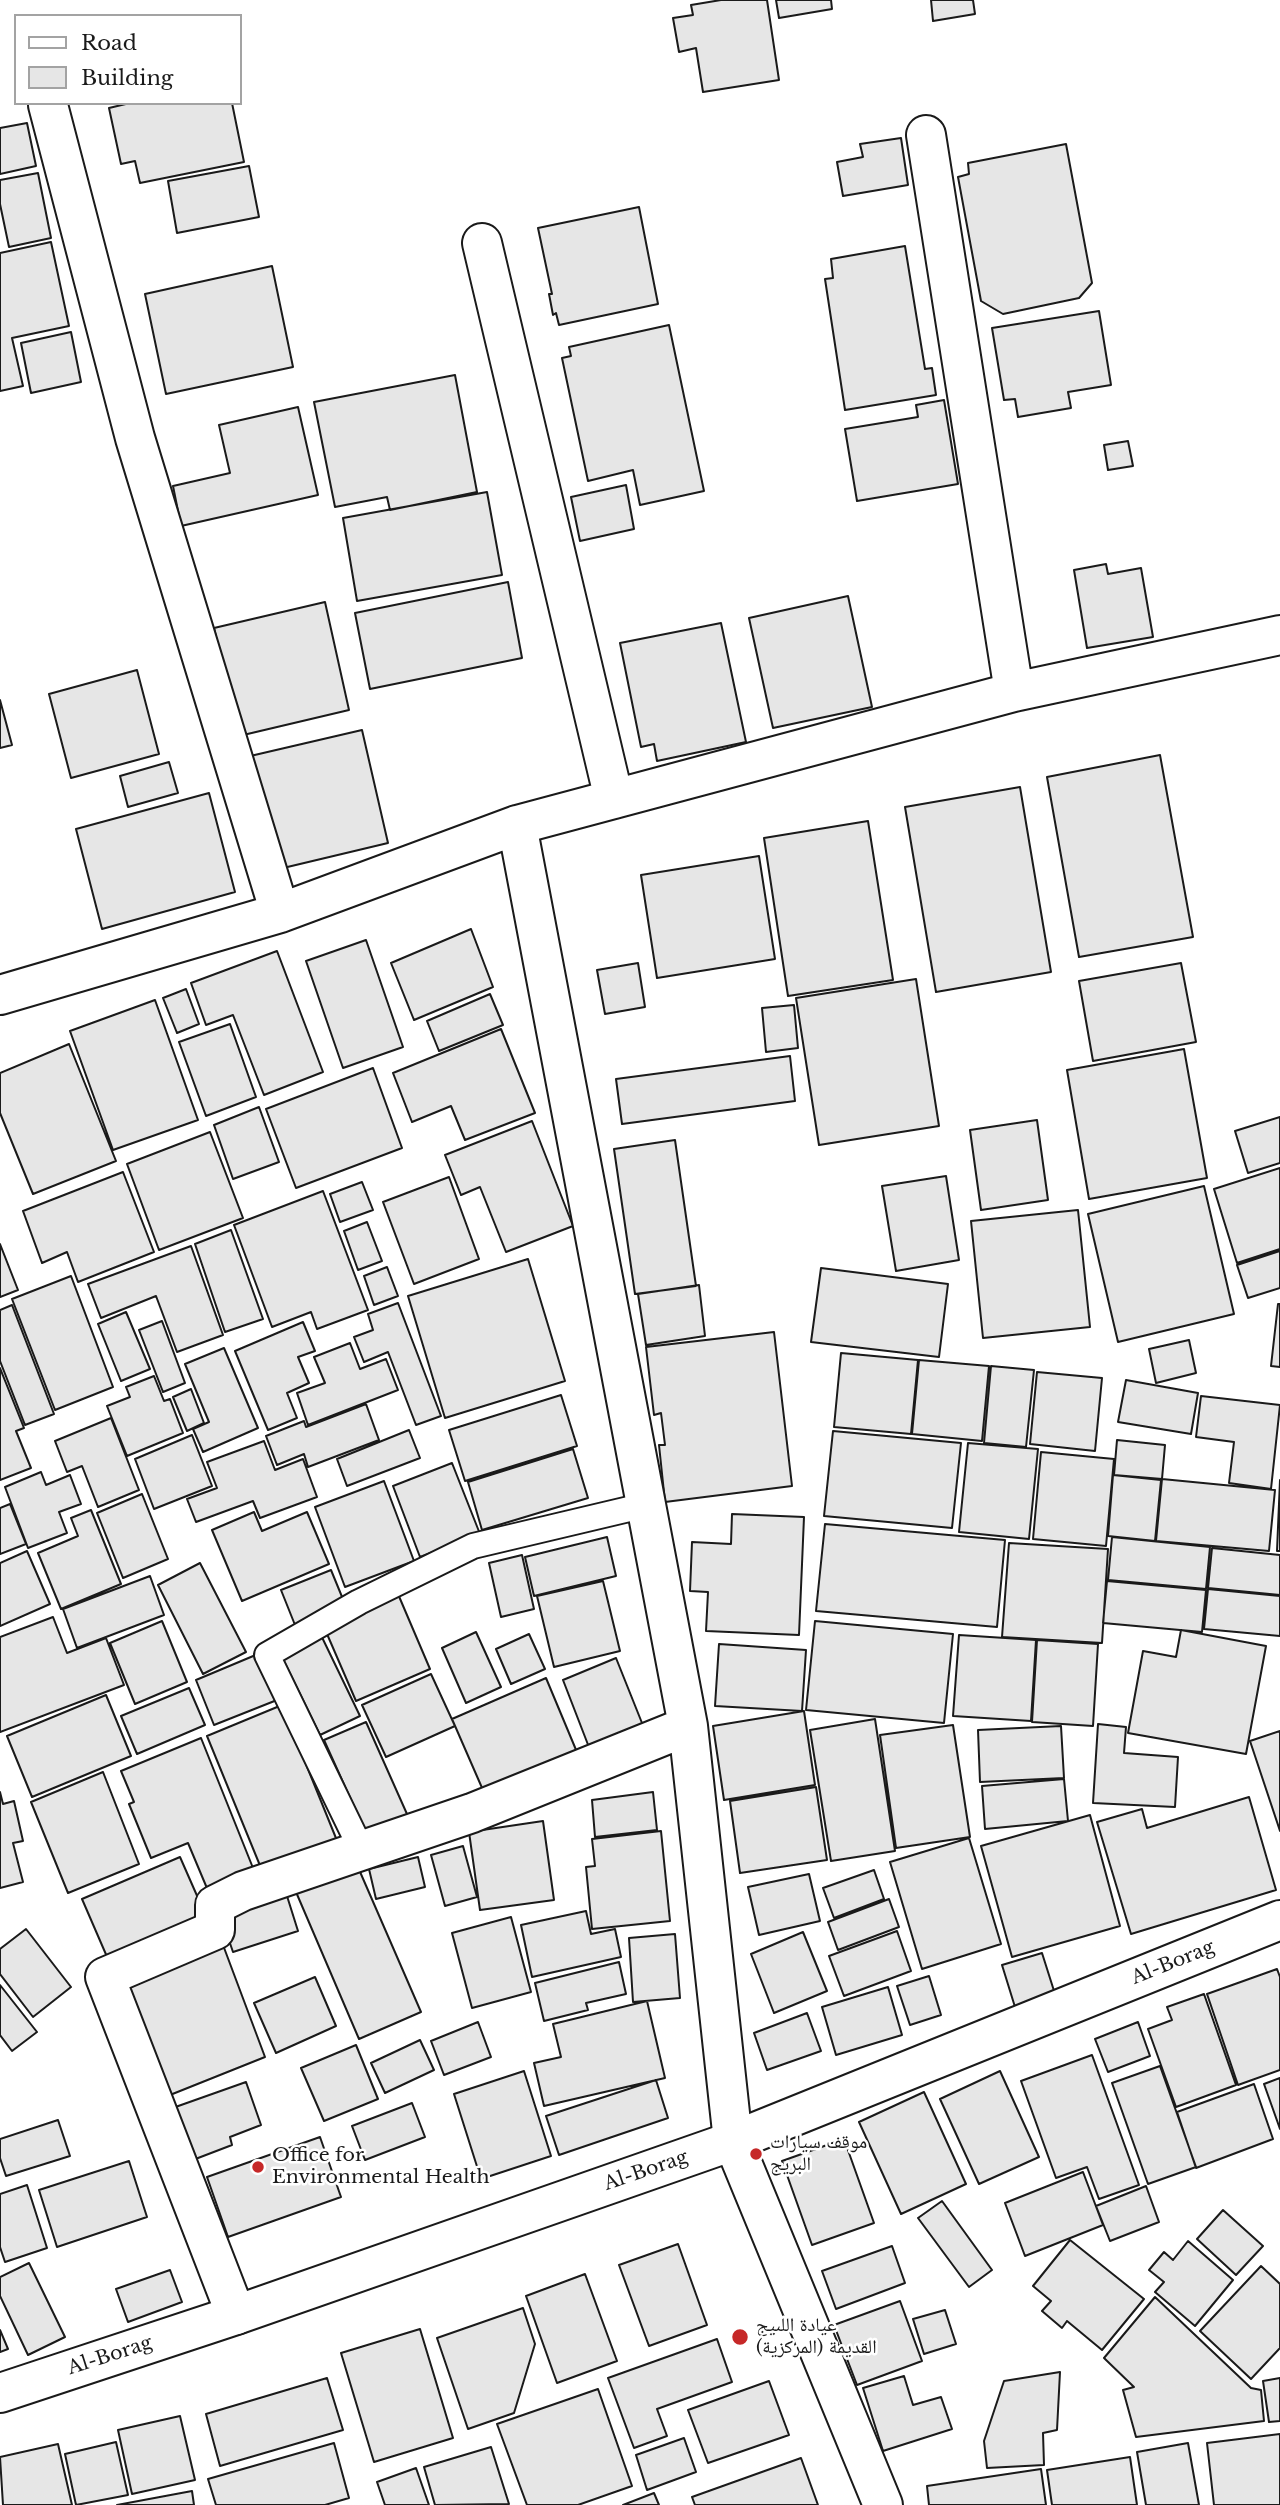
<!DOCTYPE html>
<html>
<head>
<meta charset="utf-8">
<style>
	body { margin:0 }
	#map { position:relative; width:1280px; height:2505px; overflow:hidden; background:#fff; font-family:"Libre Baskerville",serif }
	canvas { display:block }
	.legend { position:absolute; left:14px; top:14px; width:228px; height:91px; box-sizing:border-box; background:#fff; border:2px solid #a3a3a3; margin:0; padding:9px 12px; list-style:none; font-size:21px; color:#1a1a1a }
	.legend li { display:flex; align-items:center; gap:14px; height:35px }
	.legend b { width:35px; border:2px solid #a3a3a3 }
</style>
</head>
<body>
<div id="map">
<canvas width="1280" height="2505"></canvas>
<ul class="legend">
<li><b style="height:9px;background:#fff"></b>Road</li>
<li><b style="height:19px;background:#e6e6e6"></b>Building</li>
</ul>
</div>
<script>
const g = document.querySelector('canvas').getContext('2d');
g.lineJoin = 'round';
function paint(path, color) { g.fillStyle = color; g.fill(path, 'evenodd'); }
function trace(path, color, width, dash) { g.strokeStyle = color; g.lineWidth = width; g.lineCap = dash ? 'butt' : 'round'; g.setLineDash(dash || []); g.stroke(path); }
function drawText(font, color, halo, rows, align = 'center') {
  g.font = font + ' "Libre Baskerville","Noto Naskh Arabic",serif'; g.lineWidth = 5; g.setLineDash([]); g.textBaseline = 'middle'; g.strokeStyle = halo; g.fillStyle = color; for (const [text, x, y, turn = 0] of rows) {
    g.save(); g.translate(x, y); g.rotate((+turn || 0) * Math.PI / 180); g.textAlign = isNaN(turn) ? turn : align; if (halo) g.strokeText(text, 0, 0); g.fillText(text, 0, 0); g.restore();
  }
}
const building = new Path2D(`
	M721,0H767L779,80L703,92L696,48L679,52L673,18L693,15L691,5Z
	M776,0H831L832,9L779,18Z
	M931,0H973L975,14L933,21Z
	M232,103L244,162L140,183L135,161L121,164L109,108L130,103Z
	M27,123L36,166L0,174V128Z
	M901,138L908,185L843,196L837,162L863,157L860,144Z
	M1066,144L1092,283L1079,298L1003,314L981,301L958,177L969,174L968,163Z
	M249,166L259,217L177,233L168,181Z
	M38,173L51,238L9,247L0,204V180Z
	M639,207L658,304L559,325L556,313L553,315L549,294H552L538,228Z
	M51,242L69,326L12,338L23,386L0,391V253Z
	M905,246L925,369L932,368L936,395L845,410L825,279L833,278L831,259Z
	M272,266L293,367L166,394L145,294Z
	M1099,311L1111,385L1068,392L1071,408L1018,417L1015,399L1004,400L992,328Z
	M669,325L704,491L640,505L633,470L588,481L562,358L571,356L569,347Z
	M71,332L81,382L31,393L21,343Z
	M455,375L477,492L390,510L387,497L335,507L314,402Z
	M944,400L958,484L857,501L845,429L918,417L916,405Z
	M298,407L318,495L181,526L173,486L230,473L219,425Z
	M1128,441L1133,466L1108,470L1104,445Z
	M626,485L634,529L580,541L571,497Z
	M487,492L502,575L357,601L343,518Z
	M1106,564L1108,574L1141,568L1153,637L1087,648L1074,570Z
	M508,582L522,658L370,689L355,613Z
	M848,596L872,707L773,728L749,618Z
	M325,602L349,710L239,736L214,628Z
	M721,623L746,742L657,761L654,744L641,747L620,643Z
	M137,670L159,754L71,778L49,694Z
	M0,700L12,745L0,748Z
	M362,730L388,843L279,869L246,757Z
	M1160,755L1193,937L1079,957L1047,777Z
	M169,762L178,793L128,807L120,776Z
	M1020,787L1051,972L936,992L905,807Z
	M209,793L235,892L102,929L76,829Z
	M868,821L893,980L788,996L764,838Z
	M759,856L775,959L657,978L641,875Z
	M471,929L493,987L414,1020L391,963Z
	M366,940L403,1047L343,1068L306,961Z
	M277,951L323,1072L264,1095L233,1015L206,1025L191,983Z
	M638,963L645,1007L605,1014L597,970Z
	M1181,963L1196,1042L1093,1061L1079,981Z
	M916,979L939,1126L819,1145L796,998Z
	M186,989L199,1024L177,1033L163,998Z
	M490,994L503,1025L439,1051L427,1021Z
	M155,1000L198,1120L113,1150L70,1031Z
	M794,1005L798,1048L766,1052L762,1008Z
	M230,1024L256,1097L206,1116L179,1042Z
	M501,1029L535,1113L465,1140L451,1106L412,1122L393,1073Z
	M69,1044L116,1161L33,1194L0,1113V1073Z
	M1184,1049L1207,1178L1089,1199L1067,1070Z
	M790,1056L795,1101L622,1124L616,1079Z
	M373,1068L402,1148L296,1188L266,1109Z
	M259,1107L279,1162L233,1179L214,1125Z
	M1280,1117V1163L1248,1173L1235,1131Z
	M1037,1120L1048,1200L981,1210L970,1130Z
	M532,1121L573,1226L506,1252L480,1187L461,1195L445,1155Z
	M210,1132L243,1218L159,1250L127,1164Z
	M675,1140L696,1286L635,1294L614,1149Z
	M1280,1168V1249L1237,1263L1214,1189Z
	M123,1172L154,1252L78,1282L67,1252L42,1263L23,1211Z
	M946,1176L959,1260L896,1271L882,1186Z
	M449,1177L479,1259L414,1284L383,1202Z
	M362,1182L373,1210L340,1222L330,1194Z
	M1204,1186L1234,1314L1118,1342L1088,1214Z
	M323,1191L368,1310L317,1329L311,1312L272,1327L234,1225Z
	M1078,1210L1090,1327L983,1338L971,1221Z
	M367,1222L382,1261L358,1270L344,1231Z
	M231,1230L263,1319L225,1332L195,1244Z
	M0,1244L18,1290L0,1297Z
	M191,1246L223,1335L177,1352L156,1296L101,1318L88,1284Z
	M1280,1251V1288L1248,1298L1237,1265Z
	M528,1259L565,1381L445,1418L408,1296Z
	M387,1267L398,1296L374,1305L364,1276Z
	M821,1268L948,1284L939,1357L811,1342Z
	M71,1276L113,1387L55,1410L12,1299Z
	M699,1285L705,1336L646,1345L638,1294Z
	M398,1303L441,1416L416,1425L388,1352L364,1362L354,1337L373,1330L368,1314Z
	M1278,1304H1280V1367L1271,1366Z
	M12,1305L54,1414L25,1425L0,1361V1310Z
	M126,1312L150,1369L121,1381L98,1324Z
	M162,1321L185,1383L163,1392L139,1330Z
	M303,1322L315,1351L298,1357L309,1383L287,1393L297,1418L268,1430L235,1351Z
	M774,1332L792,1486L665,1502L659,1445H665L661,1413L654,1415L646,1347Z
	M1189,1340L1196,1373L1156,1383L1149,1349Z
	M350,1343L360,1369L386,1359L398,1390L308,1425L297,1393L325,1383L314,1357Z
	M224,1348L258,1428L203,1452L193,1429L209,1422L185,1364Z
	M841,1353L918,1360L911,1434L834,1427Z
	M919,1360L989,1366L982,1441L912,1434Z
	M991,1366L1034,1370L1026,1447L984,1443Z
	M0,1368L24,1428L16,1431L31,1468L0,1480Z
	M1037,1372L1102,1378L1095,1451L1030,1444Z
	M154,1376L164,1401L170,1399L183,1433L127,1456L107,1406L130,1397L126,1387Z
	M1126,1380L1198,1393L1191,1434L1118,1422Z
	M191,1389L204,1423L187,1431L173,1397Z
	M561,1395L577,1446L465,1481L449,1430Z
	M1201,1396L1280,1405L1271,1489L1229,1483L1234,1442L1196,1437Z
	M366,1404L379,1440L308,1467L304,1454L277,1465L266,1436L304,1421L306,1427Z
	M111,1418L139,1490L98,1507L82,1466L67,1472L55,1441Z
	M409,1430L420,1458L347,1486L337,1459Z
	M833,1431L961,1443L952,1528L824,1516Z
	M192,1435L212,1486L154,1509L135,1459Z
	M1117,1440L1165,1445L1162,1479L1114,1475Z
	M264,1441L275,1470L303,1459L317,1497L260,1518L253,1501L196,1522L187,1499L217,1488L207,1462Z
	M968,1443L1038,1449L1029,1539L959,1532Z
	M573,1449L588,1498L482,1530L468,1482Z
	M1041,1452L1114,1459L1106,1546L1033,1539Z
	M452,1463L480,1534L420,1557L393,1486Z
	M41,1472L46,1485L70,1475L81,1504L59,1512L67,1533L28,1548L5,1487Z
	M1113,1475L1161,1480L1155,1541L1108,1536Z
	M1162,1479L1275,1490L1269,1551L1156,1541Z
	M1280,1480V1551H1277Z
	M384,1481L414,1561L345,1587L315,1507Z
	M142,1494L168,1559L123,1578L97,1513Z
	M10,1504L26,1544L0,1554V1508Z
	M91,1510L121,1584L61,1609L38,1553L78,1536L71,1518Z
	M254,1512L262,1531L307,1512L329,1564L242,1601L212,1530Z
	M732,1514L804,1517L799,1635L706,1631L708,1592L690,1591L692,1542L731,1544Z
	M825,1524L1005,1540L997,1627L816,1611Z
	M607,1537L616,1576L534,1596L525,1557Z
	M1112,1537L1210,1547L1206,1589L1108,1580Z
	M1009,1543L1108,1549L1102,1643L1002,1637Z
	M1212,1548L1280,1555V1595L1208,1588Z
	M27,1551L50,1604L0,1626V1563Z
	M522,1555L534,1609L501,1617L489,1563Z
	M200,1563L246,1652L203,1674L158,1585Z
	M331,1570L347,1609L297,1630L281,1590Z
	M150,1576L164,1615L77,1648L63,1609Z
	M603,1581L620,1651L554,1667L537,1596Z
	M1107,1581L1206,1590L1202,1632L1103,1623Z
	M1208,1589L1280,1596V1636L1204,1629Z
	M398,1594L430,1669L356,1701L324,1627Z
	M53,1617L67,1653L106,1638L124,1685L0,1732V1637Z
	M162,1621L187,1682L135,1704L110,1643Z
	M815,1621L953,1634L944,1723L806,1710Z
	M318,1629L360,1716L320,1735L278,1649Z
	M1181,1630L1266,1646L1246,1754L1128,1733L1143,1651L1176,1657Z
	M476,1632L501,1687L466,1703L442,1648Z
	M529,1634L545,1669L511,1684L496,1649Z
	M959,1635L1036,1640L1031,1721L953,1716Z
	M1037,1640L1098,1644L1093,1726L1032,1722Z
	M719,1644L806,1650L802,1711L715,1706Z
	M258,1654L277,1700L214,1725L196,1680Z
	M616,1658L646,1733L592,1755L563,1680Z
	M431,1674L455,1726L386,1757L362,1705Z
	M546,1678L579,1757L486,1797L452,1719Z
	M189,1688L205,1725L137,1754L121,1716Z
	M106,1695L131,1756L32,1797L7,1736Z
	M282,1705L340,1848L261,1868L207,1736Z
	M804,1711L815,1785L724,1800L713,1726Z
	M875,1719L895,1851L831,1861L810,1730Z
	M366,1722L411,1823L370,1842L324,1740Z
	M1098,1724L1126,1727L1124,1753L1178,1757L1175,1807L1093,1803Z
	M953,1725L970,1837L896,1848L880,1735Z
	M1061,1726L1064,1778L980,1782L978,1730Z
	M1280,1731V1831L1250,1741Z
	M201,1738L255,1873L209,1893L188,1843L151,1858L129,1804L134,1802L121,1771Z
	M103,1772L139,1864L68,1893L31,1802Z
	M1064,1779L1068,1821L985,1829L982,1786Z
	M816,1787L827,1860L740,1873L730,1801Z
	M0,1792L3,1804L14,1801L23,1841L13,1843L23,1882L0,1888Z
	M653,1792L657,1830L595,1837L592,1800Z
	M1249,1797L1276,1890L1131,1934L1097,1822L1142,1809L1147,1828Z
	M1090,1815L1120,1926L1012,1957L981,1846Z
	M543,1821L554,1900L480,1910L469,1832Z
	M661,1831L670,1921L592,1929L586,1867L595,1866L592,1839Z
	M969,1838L1001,1944L922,1969L890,1862Z
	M463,1846L477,1897L445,1906L431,1855Z
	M180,1857L209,1923L111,1966L82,1899Z
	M418,1857L425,1887L376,1899L369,1869Z
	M354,1858L421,2012L359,2039L293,1885Z
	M874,1870L884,1899L834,1918L823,1888Z
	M809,1874L820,1921L759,1935L748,1887Z
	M287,1896L298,1931L233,1952L221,1917Z
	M889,1899L899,1927L838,1950L828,1922Z
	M586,1911L591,1934L615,1929L621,1957L532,1977L521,1925Z
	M511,1917L531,1992L472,2008L452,1933Z
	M26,1929L71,1987L33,2017L0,1974V1949Z
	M897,1931L911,1971L844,1996L829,1956Z
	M803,1932L827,1991L774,2013L751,1954Z
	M675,1934L680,1998L633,2002L629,1938Z
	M223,1945L265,2057L165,2097L122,1984Z
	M1042,1953L1055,1994L1015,2007L1002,1965Z
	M619,1962L626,1994L586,2003L588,2010L544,2021L535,1983Z
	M1277,1969L1280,1977V2070L1238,2085L1207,1994Z
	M929,1976L941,2015L910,2025L897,1986Z
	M315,1977L336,2026L276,2053L254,2003Z
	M0,1985L37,2032L12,2051L0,2035Z
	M888,1987L902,2035L836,2055L822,2007Z
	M1204,1994L1236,2085L1176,2107L1148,2029L1172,2020L1167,2007Z
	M647,2001L665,2078L544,2106L534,2063L561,2057L553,2024Z
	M807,2013L821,2051L767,2070L754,2033Z
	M478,2022L491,2057L444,2075L431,2041Z
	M1138,2022L1150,2056L1108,2072L1095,2039Z
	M420,2040L434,2070L385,2093L371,2063Z
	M356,2045L378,2099L324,2121L301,2068Z
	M1092,2055L1139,2185L1099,2199L1087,2167L1056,2178L1021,2081Z
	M1160,2066L1196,2167L1148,2184L1112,2083Z
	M524,2071L551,2156L481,2179L454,2094Z
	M1000,2071L1039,2157L979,2184L940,2099Z
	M1280,2078V2129L1264,2084Z
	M656,2080L668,2118L559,2155L546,2116Z
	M246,2082L261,2125L230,2137L232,2145L185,2163L167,2110Z
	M1254,2084L1273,2139L1196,2168L1177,2112Z
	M924,2092L966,2184L901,2214L859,2122Z
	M412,2103L425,2137L365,2160L352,2126Z
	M58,2120L70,2156L6,2176L0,2158V2139Z
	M320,2137L341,2197L228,2237L207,2177Z
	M844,2139L874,2223L812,2245L782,2161Z
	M129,2161L147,2217L57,2247L39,2190Z
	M1083,2172L1103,2225L1025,2256L1005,2203Z
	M27,2185L47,2248L5,2262L0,2247V2194Z
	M1146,2186L1159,2222L1110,2241L1096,2206Z
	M942,2201L992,2270L969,2287L918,2218Z
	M1223,2210L1263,2246L1236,2275L1197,2239Z
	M1070,2240L1144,2299L1102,2350L1067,2321L1062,2328L1042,2311L1051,2301L1033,2286Z
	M1188,2241L1233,2280L1195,2326L1155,2292L1164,2282L1149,2270L1164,2252L1173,2260Z
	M678,2244L707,2325L649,2346L619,2265Z
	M892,2246L905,2283L836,2309L822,2271Z
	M29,2263L65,2337L28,2355L0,2296V2277Z
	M1261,2266L1280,2284V2348L1251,2379L1200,2331Z
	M170,2270L182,2302L128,2322L116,2289Z
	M585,2274L617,2361L557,2383L526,2296Z
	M1155,2297L1251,2388L1261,2390L1264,2421L1136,2437L1123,2390L1134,2387L1104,2358Z
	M900,2301L922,2361L857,2385L834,2325Z
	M523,2308L535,2344L514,2413L468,2429L437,2338Z
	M945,2310L956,2344L924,2354L913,2319Z
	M420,2329L453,2438L374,2462L341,2353Z
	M0,2330L8,2349L0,2352Z
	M717,2339L732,2382L657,2409L667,2436L634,2448L608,2378Z
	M1060,2372L1057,2430L1043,2433L1044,2465L987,2468L984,2441L1004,2381Z
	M904,2376L913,2405L941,2397L952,2429L883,2451L863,2388Z
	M327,2378L343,2430L220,2466L206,2414Z
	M1280,2378V2421L1269,2422L1263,2381Z
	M769,2381L789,2435L708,2463L688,2410Z
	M598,2389L632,2486L578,2505H527L497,2424Z
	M180,2416L195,2480L132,2494L118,2430Z
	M1280,2434V2505H1214L1207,2443Z
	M684,2438L696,2472L647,2490L636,2455Z
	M116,2442L128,2495L76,2505L65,2454Z
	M334,2443L349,2498L325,2505H216L208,2479Z
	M1188,2443L1199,2505H1146L1137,2452Z
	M58,2444L72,2505H3L0,2457Z
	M491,2447L509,2504L435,2505L424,2467Z
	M1130,2457L1137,2505H1052L1047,2470Z
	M801,2458L818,2505H695L692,2497Z
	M416,2468L429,2505H385L377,2482Z
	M1041,2469L1046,2505H929L927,2486Z
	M192,2491L194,2505H117Z
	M654,2493L659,2505H623Z`);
paint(building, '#e6e6e6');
trace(building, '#1a1a1a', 2);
const service = new Path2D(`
	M362,1851L267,1655L359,1602L473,1546L646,1505`);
const minor = new Path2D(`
	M48,105L135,438L280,913
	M926,135L1014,692
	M482,243L614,799
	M517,825L688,1726L733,2141L883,2505
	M0,995L280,913L517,825L1014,692L1280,635
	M236,2315L105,1977L215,1930V1905L243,1891L472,1813L688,1726`);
const tertiary = new Path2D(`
	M0,2393L236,2315L733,2141L1280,1920`);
trace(service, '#1a1a1a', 28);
trace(minor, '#1a1a1a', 42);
trace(tertiary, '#1a1a1a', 42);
trace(service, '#fff', 24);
trace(minor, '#fff', 38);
trace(tertiary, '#fff', 38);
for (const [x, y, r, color] of [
	[756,2154,7,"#c62828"],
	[258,2167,7,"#c62828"],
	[740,2337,9,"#c62828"]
]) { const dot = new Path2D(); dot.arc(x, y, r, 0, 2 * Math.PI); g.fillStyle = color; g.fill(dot); trace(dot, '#fff', 2.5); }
drawText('19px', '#1a1a1a', '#fff', [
	["Al-Borag",1173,1963,-22],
	["Al-Borag",646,2171,-19],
	["Al-Borag",110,2356,-18]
]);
drawText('19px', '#1a1a1a', '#fff', [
	["موقف سيارات",770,2143],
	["البريج",770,2165],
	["Office for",272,2156],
	["Environmental Health",272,2178],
	["عيادة اللىيج",756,2326],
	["القديمة (المركزية)",756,2348]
], 'left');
</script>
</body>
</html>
